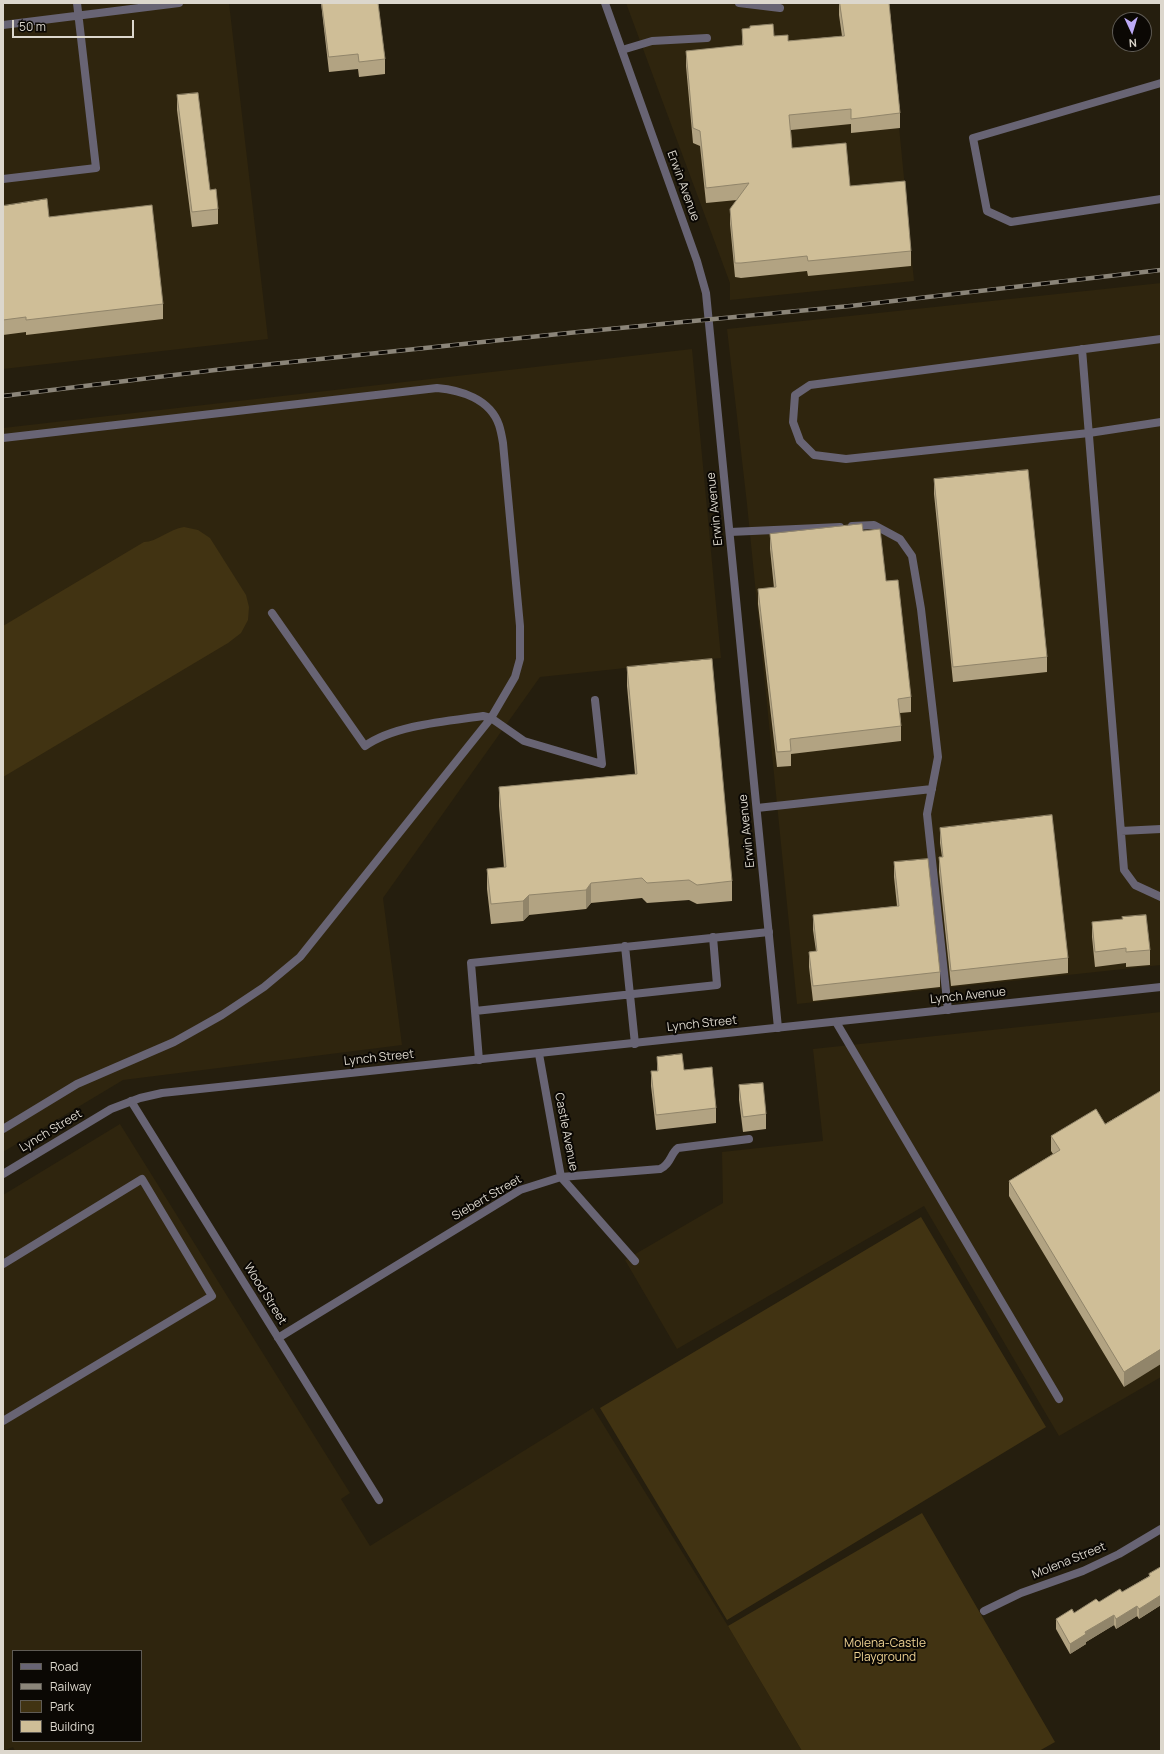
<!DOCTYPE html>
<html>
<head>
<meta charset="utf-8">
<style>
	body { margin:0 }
	#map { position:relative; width:1164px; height:1754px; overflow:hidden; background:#251e0e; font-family:Manrope,sans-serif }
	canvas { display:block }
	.frame { position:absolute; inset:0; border:4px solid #dcd7cd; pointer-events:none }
	.legend { position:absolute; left:12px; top:1650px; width:130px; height:92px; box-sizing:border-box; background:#0b0804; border:1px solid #5f5b54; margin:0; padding:5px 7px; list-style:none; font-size:12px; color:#dcd7cd }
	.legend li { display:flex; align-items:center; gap:8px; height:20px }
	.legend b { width:20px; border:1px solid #5f5b54 }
	.north { position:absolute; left:1112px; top:12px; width:40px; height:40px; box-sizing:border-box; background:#0b0804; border:1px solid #5f5b54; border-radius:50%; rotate:176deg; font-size:11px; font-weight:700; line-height:16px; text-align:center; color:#dcd7cd }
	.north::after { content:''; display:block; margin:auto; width:14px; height:18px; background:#bcaaf5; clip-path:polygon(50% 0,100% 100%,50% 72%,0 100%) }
	.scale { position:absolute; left:12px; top:20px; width:122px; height:18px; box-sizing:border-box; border:2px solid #dcd7cd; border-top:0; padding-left:5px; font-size:12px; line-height:14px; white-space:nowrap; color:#dcd7cd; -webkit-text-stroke:3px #0b0804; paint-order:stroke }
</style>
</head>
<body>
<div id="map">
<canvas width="1164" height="1754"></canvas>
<div class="frame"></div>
<ul class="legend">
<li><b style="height:5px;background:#686474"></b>Road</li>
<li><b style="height:5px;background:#8b8579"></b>Railway</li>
<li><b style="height:11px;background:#413312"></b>Park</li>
<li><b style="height:11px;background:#cfbe97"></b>Building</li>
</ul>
<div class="north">N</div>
<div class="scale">50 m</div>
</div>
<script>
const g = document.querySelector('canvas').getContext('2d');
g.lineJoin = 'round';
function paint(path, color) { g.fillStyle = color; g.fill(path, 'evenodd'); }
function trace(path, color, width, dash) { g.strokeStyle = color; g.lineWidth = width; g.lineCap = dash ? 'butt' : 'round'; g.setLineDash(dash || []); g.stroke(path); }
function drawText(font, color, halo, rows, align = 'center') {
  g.font = font + ' Manrope,sans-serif'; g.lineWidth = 4; g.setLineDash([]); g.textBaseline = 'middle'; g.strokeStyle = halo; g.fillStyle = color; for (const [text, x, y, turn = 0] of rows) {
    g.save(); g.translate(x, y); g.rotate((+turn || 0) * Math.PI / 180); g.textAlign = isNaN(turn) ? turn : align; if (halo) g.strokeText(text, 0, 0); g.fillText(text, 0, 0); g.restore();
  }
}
paint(new Path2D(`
	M3,3H229L268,339L3,369Z
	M626,3H887L914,281L730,300V283Z
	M1161,283V965L797,1004L747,504L727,329Z
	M692,349L721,658L540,677L383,898L402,1045L123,1080L3,1152V428Z
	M1161,1012V1377L1059,1436L924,1206L677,1349L625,1260L723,1203L722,1152L823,1141L813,1049Z
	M120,1124L350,1493L341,1499L370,1546L593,1408L728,1626L802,1751H15L13,1747L3,1751V1195ZM13,1651H141V1741H13Z`), '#2f250e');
paint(new Path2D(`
	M184,527L198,530L210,538L246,595L249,607L248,620L241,633L228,643L3,777V626L144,542C157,542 169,529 184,527Z
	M921,1217L1046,1427L727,1620L600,1408Z
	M922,1513L1055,1742L1039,1751H802L728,1626Z`), '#413312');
trace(new Path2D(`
	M739,3L780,8
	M3,25L179,3
	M622,50L652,41L707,38
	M1161,83L973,138L987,211L1011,222L1161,199
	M3,179L96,168L77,3
	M1161,339L810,385L795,395L793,422L800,441L814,455L846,459L1089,433L1161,422
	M1082,349L1124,870L1135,885L1161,897
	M3,438L437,388C461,390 490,399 499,425C501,431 502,437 503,443L520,626V659L515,677L491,718L483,716C448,721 394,725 365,746L272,613
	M852,526L874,525L900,539L912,556L921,609L938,757L927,814L948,1010
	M730,532L840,527
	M757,808L932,789
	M1121,831L1161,829
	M625,946L635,1044
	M475,1011L717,985L713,937
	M836,1022L1059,1399
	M479,1060L471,963L769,932
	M3,1129L77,1084L174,1042L222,1015L264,987L300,957L491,718L524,741L602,764L595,700
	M3,1264L142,1179L212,1296L3,1421`), '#686474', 8);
trace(new Path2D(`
	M605,3L697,261L706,293L778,1028
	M539,1054L561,1177L635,1261
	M131,1101L379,1500
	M278,1338L520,1190L561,1177L660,1169C671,1164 670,1154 678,1148L749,1139
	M984,1611L1021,1593L1083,1571L1119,1554L1161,1529`), '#686474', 8);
trace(new Path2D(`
	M3,1174L111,1109L140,1098L162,1093L1161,987`), '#686474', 8);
const rail = new Path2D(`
	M3,396L215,370L578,332L850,306L1161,270`);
trace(rail, '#8b8579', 4.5);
trace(rail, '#0b0804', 3, [9]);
paint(new Path2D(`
	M321,3H378L385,59V74L359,77L358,69L329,72Z
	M839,3H889L900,113V128L851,133V124L791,130L792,148L850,186L911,251V266L808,276L807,271L741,278L735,277L730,224V209L737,200L706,203L700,146L693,143L686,66V51L742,46V29L774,36L788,41L842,36L839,15Z
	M177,95L210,190L218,209V224L192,227L177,110Z
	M3,206L49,217L163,304V319L26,335V332L3,335Z
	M934,479L1047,657V672L953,682L934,494Z
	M863,531L886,581L911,697V712L900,713L901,726V741L791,754V766L777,767L758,604V589L774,588L770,549V534Z
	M627,667L732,881V901L697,904L689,900L647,903L642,898L591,903L586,909L529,915L523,921L491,924L487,889V869L504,868L499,806V787L635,774L627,686Z
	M940,828L1068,958V973L951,986L939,872V857H942L940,843Z
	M894,862L940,972V987L813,1001L809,967V952L816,951L813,930V915L897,906L894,877Z
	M1092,922L1150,950V965L1126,967V963L1095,967L1092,937Z
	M657,1057L684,1070L716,1108V1123L656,1130L651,1086V1071H657Z
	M739,1085L766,1114V1129L743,1132L739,1100Z
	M1161,1091L1124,1387L1009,1196V1181L1053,1154L1051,1151V1136L1105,1124Z
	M1161,1567V1605L1139,1619L1137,1616L1116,1629L1114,1625L1086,1642V1644L1070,1654L1056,1629V1619L1074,1613L1122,1592L1149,1576V1574Z`), '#b2a382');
paint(new Path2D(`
	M591,883V903L586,909V890Z
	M529,895V915L523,921V901Z
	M1161,1349V1364L1124,1387V1372Z
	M1161,1595V1605L1139,1619V1609Z
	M1137,1606V1616L1116,1629V1619Z
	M1114,1615V1625L1086,1642V1644L1070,1654V1644L1085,1632Z`), '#91856a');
const building = new Path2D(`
	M322,3H378L385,59L359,62L358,54L329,57Z
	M840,3H889L900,113L851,119V109L789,115L792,148L846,143L850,186L905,181L911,251L808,261L807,256L741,263H735L730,209L749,183L706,188L700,131L693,128L686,51L743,45L742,29L750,28V26L773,24L774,36L788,35V41L844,36Z
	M198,93L210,190L216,189L218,209L192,212L177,95Z
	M47,199L49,217L152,205L163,304L26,320V317L3,320V206Z
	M1028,470L1047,657L953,667L934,479Z
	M862,524L863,531L880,529L886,581L898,580L911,697L898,699L901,726L790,739L791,751L777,752L758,589L776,587L770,534Z
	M712,659L732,881L697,885L689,880L647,883L642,878L591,883L586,890L529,895L523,901L491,904L487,869L506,867L499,787L637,774L627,667Z
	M1052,815L1068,958L951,971L939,857H943L940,828Z
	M928,859L940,972L813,986L809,952L817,951L813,915L899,906L894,862Z
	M1146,915L1150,950L1126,952V948L1095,952L1092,922L1123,919L1122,917Z
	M682,1054L684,1070L712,1067L716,1108L656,1115L651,1071H658L657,1057Z
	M763,1083L766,1114L743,1117L739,1085Z
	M1161,1091V1349L1124,1372L1009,1181L1060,1150L1051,1136L1096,1109L1105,1124Z
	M1161,1567V1595L1139,1609L1137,1606L1116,1619L1114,1615L1085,1632L1086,1634L1070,1644L1056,1619L1072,1609L1074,1613L1096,1599L1099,1602L1120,1589L1122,1592L1150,1576L1149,1574Z`);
paint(building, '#cfbe97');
trace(building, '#91856a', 1);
drawText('12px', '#dcd7cd', '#0b0804', [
	["Erwin Avenue",683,186,70],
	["Erwin Avenue",715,509,-96],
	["Erwin Avenue",747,831,-96],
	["Lynch Avenue",968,996,-6],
	["Lynch Street",702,1024,-6],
	["Lynch Street",379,1058,-6],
	["Lynch Street",51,1131,-31],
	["Castle Avenue",566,1132,79],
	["Siebert Street",487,1198,-30],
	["Wood Street",265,1294,58],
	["Molena Street",1069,1561,-22]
]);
drawText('12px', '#eed293', '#0b0804', [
	["Molena-Castle",885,1644],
	["Playground",885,1658]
]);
</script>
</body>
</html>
